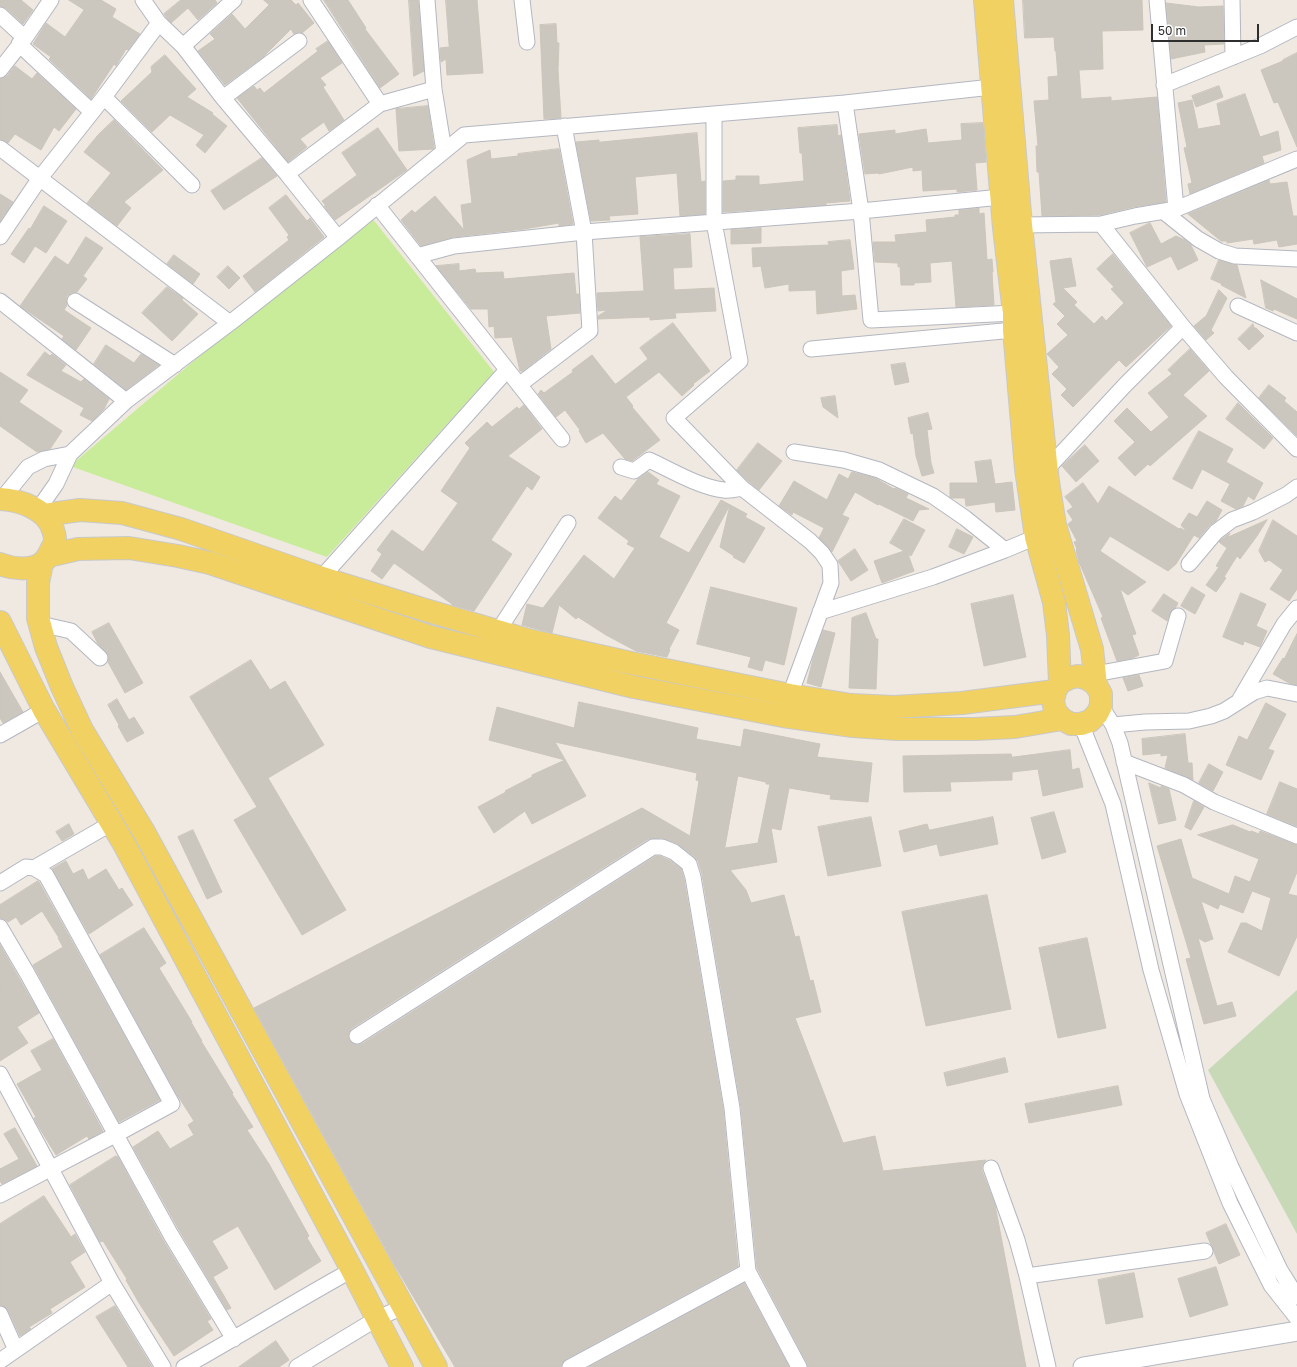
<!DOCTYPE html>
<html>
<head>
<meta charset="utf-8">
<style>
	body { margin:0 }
	#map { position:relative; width:1297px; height:1367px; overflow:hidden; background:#efe9e1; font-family:"Golos Text",sans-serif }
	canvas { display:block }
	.scale { position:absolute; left:1151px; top:24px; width:108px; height:18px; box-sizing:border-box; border:2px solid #2e2e2e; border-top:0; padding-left:5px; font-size:12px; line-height:14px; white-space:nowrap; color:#2e2e2e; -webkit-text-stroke:3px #fff; paint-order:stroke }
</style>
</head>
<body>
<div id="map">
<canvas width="1297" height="1367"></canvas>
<div class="scale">50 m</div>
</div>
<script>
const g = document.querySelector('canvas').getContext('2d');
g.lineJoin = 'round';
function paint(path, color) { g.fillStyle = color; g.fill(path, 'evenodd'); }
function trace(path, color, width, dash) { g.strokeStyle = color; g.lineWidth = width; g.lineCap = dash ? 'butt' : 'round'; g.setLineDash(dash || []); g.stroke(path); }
paint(new Path2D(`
	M1297,990V1234L1208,1070Z`), '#c8d9b8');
paint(new Path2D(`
	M368,213L494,372L327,557L70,466Z`), '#c9ec9a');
const building = new Path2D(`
	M0,0H21L33,10L23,24L6,8L0,6Z
	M69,0H101L116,9L112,17L140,34L128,50L126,49L116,66L114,64L91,99L49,59L51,57L33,44L46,23L65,37L84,10Z
	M181,0H215L217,3L198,20L188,8L171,23L164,14Z
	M264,0H291L296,5L298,3L314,23L302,33L298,32L294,34L291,29L263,57L225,85L198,51L215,39L210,34L232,14L245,29L269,5Z
	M324,0H348L366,28L365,29L399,74L380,88Z
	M409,0H418L424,71L414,76Z
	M446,0H477L483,73L447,75L446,59L441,62L440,48L449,47Z
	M1023,0H1142L1143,30L1102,31L1103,69L1079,70L1081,99L1111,97V101L1157,97L1166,202L1133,207L1100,215L1042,216L1039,172H1037L1036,146H1038L1034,101L1049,100L1048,77L1058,76L1056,51H1055L1054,37L1025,38Z
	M1166,3L1199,7L1223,6L1224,44L1204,45L1205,52L1171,59Z
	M556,24L557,43H559L558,70L561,118L544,119L540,25Z
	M328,41L342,63L320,78L326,85L323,87L344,120L329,131L324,122L300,139L307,147L288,162L237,98L254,86L257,90L260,88L264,93L318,51L316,49Z
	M1297,53V147L1278,102L1274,103L1261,70L1283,61V60Z
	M165,55L196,89L187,97L213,113L212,114L227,126L205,153L196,145L204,135L170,115L152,132L121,101L152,72L151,67Z
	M15,66L32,79L37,73L76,109L59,131L54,127L41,150L15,134L8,143L0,139V79L7,76Z
	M1219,86L1223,97L1196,107L1192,96Z
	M1245,94L1260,137L1278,131L1281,150L1262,156L1264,163L1190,194L1188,184L1192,183L1184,148L1187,147L1178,103L1192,100L1198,129L1221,125L1217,104Z
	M428,106L434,148L433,149L399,151L396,109Z
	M114,120L163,170L124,202L131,208L117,226L87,203L111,173L84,152L98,135Z
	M983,123L986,162L975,163L977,190L957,192V189L923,191L922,170L913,171V167L879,174L878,173L865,174L859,134L895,130V134L926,129L928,143L962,140L961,124Z
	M837,125L838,136L841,135L850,201L826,203V205L723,212V181L736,180V176H759V185L804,181L802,153H800L798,128Z
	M378,128L407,170L335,220L324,206H326L322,201L357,175L342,153Z
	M697,133L701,182L705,181V214L680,216L677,173L635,177L638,214L609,216L610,220L591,221L576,142L599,140V142Z
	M559,149L573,224L559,226V223L524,229L453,237L421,246L401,220L412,210L415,213L435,196L464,230L461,205L472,203L467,160L490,150L491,159L518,156V154Z
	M262,158L277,176L224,210L211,191Z
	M1269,180L1270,184L1287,182L1293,216H1297V244L1279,247L1277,240L1254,244L1253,239L1227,243V241H1221L1188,214Z
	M0,194L13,202L0,221Z
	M286,195L307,221L310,218L324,237L255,292L243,276L289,240L287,237L289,235L269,208Z
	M44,206L67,221L46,253L35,246L24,263L11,254L29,228L30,229Z
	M979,208V214L984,213L987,260L992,259L993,272H992L994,305L956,307L952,261L930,263L931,282L914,283V285H901L900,266L898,267V263L875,262L873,242H896L895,235L927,232L926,220L955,217V215H959V210Z
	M1150,223L1161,244L1176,236L1185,240L1191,245L1198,260L1178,270L1171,256L1147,267L1130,233Z
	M761,228V243L731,244V230Z
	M690,234L692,267L673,268L674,290L714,288L716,311L675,313L676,318L650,320V317L598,319V316L608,310L598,311L597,293L644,291L640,237Z
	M86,237L103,248L83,276L87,279L77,292L71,293L67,296L66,300L67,305L64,310L91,328L76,350L62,339L64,336L20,306L55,256L68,265Z
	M850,240L854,269L841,271L842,296L855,295L857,309L817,314L816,290L789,291V284L765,288L761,266L753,267L752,248L829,245L828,242Z
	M1113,254L1171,326L1126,367L1119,360L1073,407L1061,395L1067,389L1052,374L1059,367L1047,354L1068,335L1057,324L1065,316L1053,304L1056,302L1050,261L1071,258L1076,286L1063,288L1077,302L1074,305L1094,324L1102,316L1106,321L1124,303L1111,289L1114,287L1097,269Z
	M174,255L200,274L193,284L167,264Z
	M1219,260L1237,265L1246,298L1221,285L1222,284L1211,279Z
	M459,264V271L475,269L476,273L503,272L504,279L574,273L576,294H579L580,313L546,316L551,349L523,371H520L512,337L495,338L494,326L489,327L488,309H471L436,266Z
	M228,266L240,278L229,289L217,277Z
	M1261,280L1297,299V319L1274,309L1273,311L1266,308Z
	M167,287L183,298L182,300L198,314L172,341L142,313Z
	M1219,290L1227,298L1211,330L1214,333L1206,340L1194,326L1206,316Z
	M673,323L710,371L693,384L694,385L682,396L659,372L626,397L633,406L632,407L660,440L632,461L625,459L603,433L586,443L579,431L580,430L565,410L556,417L538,394L541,390L544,393L573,372L572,370L592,355L615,384H616L648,359L640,348Z
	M1253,324L1254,328H1256L1264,336L1249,350L1238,339Z
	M106,345L134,363L141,354L159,365L126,390L94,364Z
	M1190,349L1209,371L1183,395L1207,416L1150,466L1148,464L1135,476L1118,458L1135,442L1114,421L1127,408L1151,432L1169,417L1148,393L1172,374L1168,370Z
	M45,352L50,356L52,354L66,365L61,371L81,382L84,379L109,399L104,409L92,421L80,415L84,408L27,375Z
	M905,363L909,382L895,385L891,365Z
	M0,372L28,390L19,402L62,431L50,449L37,452L0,426Z
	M1269,385L1286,398L1284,401L1297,412V436L1259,398Z
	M835,396L838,418L823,407L821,398Z
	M1238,403L1273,438L1264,449L1226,419Z
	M524,405L542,429L508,456L540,477L532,490L527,486L491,540L512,554L474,611L452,605V604L394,563L382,579L371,571L382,554L377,550L392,530L423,552L458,503L441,491L470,448L465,443L487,422L492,427L517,407L519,409Z
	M928,413L932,429L927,430L931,463L934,473L922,476L916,456L913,433L911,434L908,418Z
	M1199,431L1233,449L1226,462L1263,483L1254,500L1248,496L1243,506L1236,509L1221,501L1230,484L1202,469L1192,489L1173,479Z
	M758,443L782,461L759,490L748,481L737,470Z
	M1085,445L1099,461L1076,482L1062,466Z
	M991,460L995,484L1012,482L1015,510L996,512L995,502L966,506L965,498H952L950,497V483H978L975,462Z
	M648,472L659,480L656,484L680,496L659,537L689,553L721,500L747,514L745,517L765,528L744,563L733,557L734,556L720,547L730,505L666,623L679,630L669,649L670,650L667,657L636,651L606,635L578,617L576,619L559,605L552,633L522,625L527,604L543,608L584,555L614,579L635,548L627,544L629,541L598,518L615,496L621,501L638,479Z
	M852,472L875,478L894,489L895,488L908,494L906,498L929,509L919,510L913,521L879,504L878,505L855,492L842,515L849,518L832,552L819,538L824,528L793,512L792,515L779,506L794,481L827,500L839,474L848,479Z
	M1083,483L1098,504L1109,486L1179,529L1180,528L1187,532L1181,525L1189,513L1197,517L1207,501L1222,510L1216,521L1209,526L1199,538L1194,535L1176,564L1168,571L1110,536L1100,551L1146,582L1128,595L1120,589L1136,634L1132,635L1139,655L1133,658L1117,661L1101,618L1103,617L1079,562L1076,550L1077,549L1074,542L1077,541L1068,524L1073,520L1067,511L1073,507L1065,497Z
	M904,519L925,530L911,556L908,554L914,571L882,583L874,561L904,551L890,543Z
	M1267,520L1257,536L1240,559L1237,556L1224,577L1226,578L1216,592L1206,585L1219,567L1216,566L1227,548L1219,542L1222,539L1230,533L1228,537Z
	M1273,520L1297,536V589L1289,601L1270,589L1283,570L1269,560L1265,562L1259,551Z
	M957,529L973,537L964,554L949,547Z
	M855,549L868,570L851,581L838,561Z
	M711,587L797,608L784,665L765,660L762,671L748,667L751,657L697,644Z
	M1192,587L1205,595L1195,614L1181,606Z
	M1241,593L1266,604L1256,626L1267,631L1260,647L1244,641L1243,645L1223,637Z
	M1164,594L1178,603L1176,607L1172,610L1167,621L1152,611Z
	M1013,595L1026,657L984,666L971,604Z
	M866,613L876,639H878L876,689L849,688L852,618Z
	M109,623L143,683L125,693L108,662V655L98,644L92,632Z
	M823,630L835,633L821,687L807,683L813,659Z
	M1297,634V685L1289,683L1273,674L1283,658L1284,659Z
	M251,660L270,690L285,681L324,745L268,778L346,910L302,935L234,820L257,807L190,697Z
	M0,672L23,712L3,723L0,718Z
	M1139,675L1143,686L1128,691L1123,678Z
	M117,699L129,720L134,717L144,733L127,742L118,726L119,725L108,705Z
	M579,702L698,728L696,739L741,747L744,729L820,744L817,757L872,763L868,802L830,799L831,795L789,788L781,830L771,828L777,862L730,870L746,890L751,903L784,895L795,937L799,936L810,981L813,980L821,1012L795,1018L843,1143L875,1136L883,1171L986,1160L982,1166V1171L995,1205L1026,1367H808L807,1363L757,1268L741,1107L702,874L698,861L695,857L678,844L662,838L648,839L352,1028L349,1032L348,1037L350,1041L353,1044L358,1045L362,1044L656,856H660L669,860L681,869L684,879L723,1109L738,1266L566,1359L562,1363L561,1367H455L394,1264L254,1008L642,808L690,836L699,781L696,780L697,773L555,742L586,796L532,824L525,811L494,833L478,807L506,792L505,791L532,777V775L565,760L489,740L497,707L574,728ZM738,776L766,782V784H770L758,843L725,848Z
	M1266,703L1286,714L1268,749L1274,751L1261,780L1226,765L1239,736L1247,740Z
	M1185,734L1188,763H1192L1193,780L1165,768L1168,755L1161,756V753L1143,755L1142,739Z
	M1070,750L1072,770L1079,768L1083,787L1043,796L1038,769L1012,772V780L950,782L951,791L904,792L903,756L1011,754L1012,757Z
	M1209,764L1223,772L1213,791L1199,783Z
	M1280,782L1297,789V826L1267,814Z
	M1149,783L1161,788V786L1169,789L1176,820L1159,824Z
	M1194,801L1204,807L1191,830L1185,827Z
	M1054,812L1066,852L1042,859L1031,818Z
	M871,817L881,866L828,876L818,827Z
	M993,817L998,844L940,856L937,844L904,852L899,831L927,824L929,830Z
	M69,824L74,834L62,841L56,832Z
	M1233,825L1250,832L1251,831L1259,834L1260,831L1297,845V872L1288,894L1297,896V936L1279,976L1228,952L1241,923H1246L1262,931L1271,898L1252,891L1243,913L1220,904L1218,909L1201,901L1213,939L1205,942L1198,938L1217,1006L1232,1002L1236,1016L1204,1024L1186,959L1191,958L1157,846L1181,839L1192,878L1229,894L1235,876L1250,882L1259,859L1198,835Z
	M193,830L222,892L207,899L178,837Z
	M66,861L73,874L83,869L88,880L106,869L119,890L122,888L133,905L89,934L52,869Z
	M38,881L39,882L160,1100L119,1122L33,965L63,947L58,938H59L42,911L21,925L16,917L8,922L4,919L0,918V905Z
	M987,895L1011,1009L926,1026L902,912Z
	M144,928L166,963L159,968L192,1022H191L202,1041H201L233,1093L232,1094L253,1127L247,1130L269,1164L309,1236L307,1238L321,1261L275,1290L238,1226L212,1241L228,1268L213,1277L231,1308L227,1310L179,1230L133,1147L158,1131L170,1149L194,1135L188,1125L194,1121L176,1093L100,955Z
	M1087,938L1106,1028L1058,1038L1039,948Z
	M0,945L39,1013L17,1027L28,1043L0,1061Z
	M53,1039L103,1131L89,1139L87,1136L56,1155L37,1124L34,1118L36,1117L17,1084L42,1070L31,1051Z
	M1005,1058L1008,1072L947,1086L944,1073Z
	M1118,1086L1122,1105L1029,1123L1025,1104Z
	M15,1128L37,1166L2,1184L0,1181V1169L19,1159L4,1134Z
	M116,1156L118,1157L163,1240L211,1319L207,1321L213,1330L174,1356L139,1303L126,1280L127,1279L103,1241L100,1242L70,1185Z
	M44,1196L71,1237L75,1234L85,1252L70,1262L85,1287L50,1309L52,1313L29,1327L31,1329L20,1336L8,1310L5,1307L0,1305V1224Z
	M1226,1224L1240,1255L1219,1264L1206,1233Z
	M1216,1267L1228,1305L1190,1317L1178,1279Z
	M1134,1273L1143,1317L1106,1324L1098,1280Z
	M744,1283L789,1367H589Z
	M115,1306L152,1367H128L96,1317Z
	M276,1341L289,1360L279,1367H239Z`);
paint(building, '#cbc7bf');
trace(building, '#cbc5ba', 1);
const minor = new Path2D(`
	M143,0L159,23L183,46L223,98L287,174L338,238
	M311,0L380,104
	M427,0L434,89L444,151
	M522,0L527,42
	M1157,0L1176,209
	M1232,0L1233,57
	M0,15L25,38
	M19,44L92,112
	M183,46L234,0
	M0,70L25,38L51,0
	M1164,85L1260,46L1297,27
	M104,97L192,185
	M223,98L299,41
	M845,103L861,211L871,320L1014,313
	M714,114V222L740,361L674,418L742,488L810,541L822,553L830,565L831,583L790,695
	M0,148L230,323
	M287,174L380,104L434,89
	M377,205L562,439
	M1164,212L1198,239L1219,251L1235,256L1297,259
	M1101,224L1183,327L1226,377L1297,449
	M1021,225L1101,224L1135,216L1176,209L1297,159
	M0,237L40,178L104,97L159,23
	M417,256L454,246L584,232L861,211L1001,197
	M0,301L126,401
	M75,301L175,365
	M1238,306L1297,333
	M811,349L1014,330
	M519,385L590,331L584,232L564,126
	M794,452L844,460L879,470L933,496L965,518L1005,550L1036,537
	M621,467L634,471L649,460C671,470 701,488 724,490C730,491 737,489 742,488
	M1047,469L1125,385L1183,327
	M2,499L28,467L44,459L70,454
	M37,511L56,484L70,454L126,401L230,323L338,238L464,135L845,103L992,87
	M1189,564L1216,532L1232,520L1253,512L1286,495L1297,487
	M322,577L507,370
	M820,612L933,577L1005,550
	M40,624L71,631L100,658
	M498,631L568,523
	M1095,674L1165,661L1178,616
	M1240,699L1284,624L1297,608
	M1101,706L1113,725L1120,743L1202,1099L1231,1167L1280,1270L1297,1297
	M1081,724L1113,804L1151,970L1187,1094L1230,1203L1271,1285L1297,1318
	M1113,725L1145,722L1189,721L1211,716L1224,711L1254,692L1267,688L1297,694
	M0,735L44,710
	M1124,762L1184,785L1214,802L1297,836
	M34,868L112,823
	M0,883L26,867L34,868L46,875L172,1104L115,1135L0,1195
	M0,927L27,973L171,1235L234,1339
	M357,1036L653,847H662L674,852L689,864L693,877L732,1108L748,1271L799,1367
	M0,1074L112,1283L163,1367
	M991,1168L1017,1240L1027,1276L1048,1367
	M1027,1276L1205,1251
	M0,1314L16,1350
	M0,1361L112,1283
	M184,1367C241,1335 296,1301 352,1270
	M297,1367L378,1318L403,1307
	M570,1367L748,1271`);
const tertiary = new Path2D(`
	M1083,1367L1297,1331`);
const primary = new Path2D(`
	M985,0L1004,228L1014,313V330L1026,469L1036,537L1054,602L1058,635L1060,683
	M1002,0L1021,225L1048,482L1055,525L1092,649L1096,685L1101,694V706L1097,714L1090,721L1081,724H1071L1062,719L1055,711L1053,701L1055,691L1060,683L1069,678L1078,676L1088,679L1096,685
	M0,499C20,500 47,509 53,530C54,533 55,536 55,539C55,543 53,547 51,550C49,555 46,560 42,563C31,571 12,569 0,564
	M44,515L80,510L122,513L181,529L316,576L422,609L528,640L631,663L790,695L851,705L894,707L962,703L1055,691
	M48,556L78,549L129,548L178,556L210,563L431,637L634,687L783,716L853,726L897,729H975L1015,727L1062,719
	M42,563L38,583V618L46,647L62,687L82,730L144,832L436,1367
	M0,622L44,710L124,844L352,1270L402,1367`);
trace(minor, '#b4b7c1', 17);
trace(tertiary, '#b4b7c1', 21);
trace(primary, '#c9c9c9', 24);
trace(minor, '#fff', 15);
trace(tertiary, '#fff', 19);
trace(primary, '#f2d163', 22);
</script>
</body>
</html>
